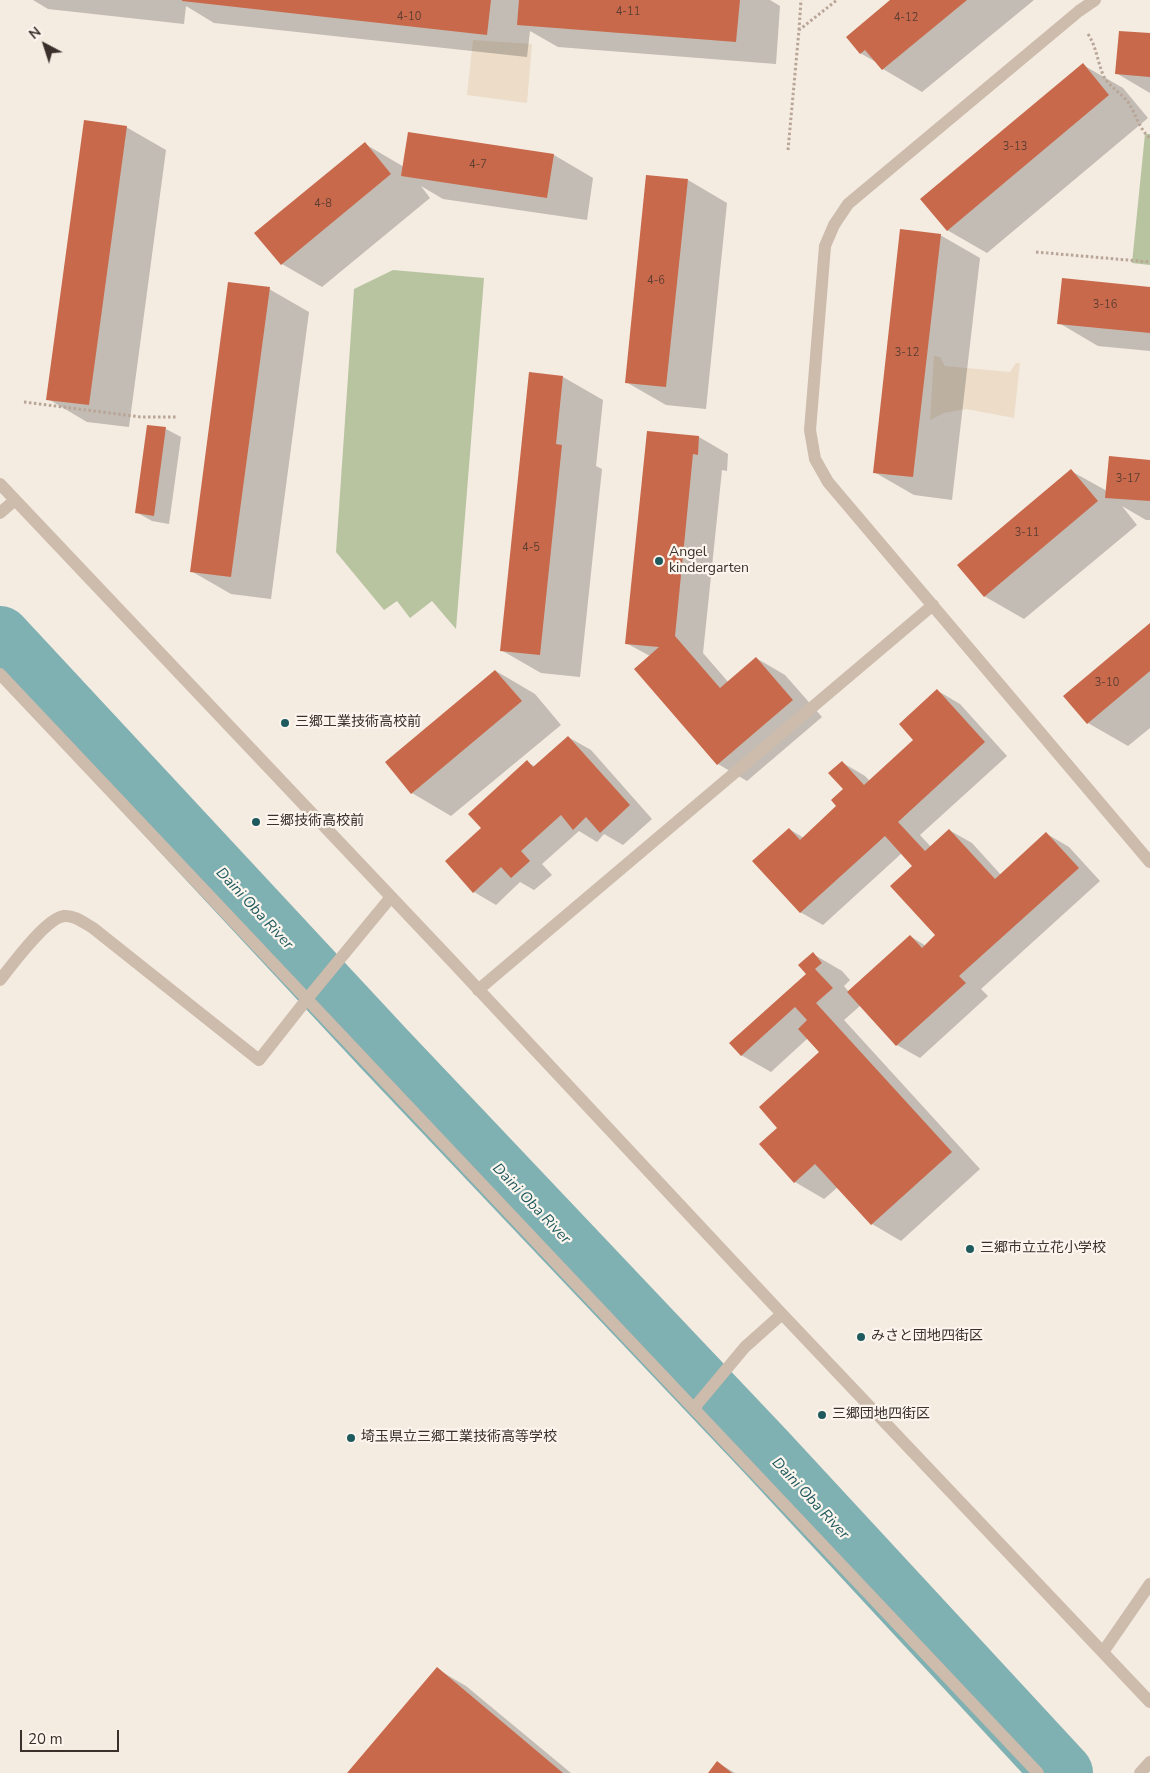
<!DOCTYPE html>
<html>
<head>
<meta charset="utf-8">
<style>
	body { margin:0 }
	#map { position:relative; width:1150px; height:1773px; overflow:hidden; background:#f4ebe1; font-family:"Nunito Sans",sans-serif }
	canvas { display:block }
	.north { position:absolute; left:20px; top:20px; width:50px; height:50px; -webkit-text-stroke:4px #fbf5ee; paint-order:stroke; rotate:320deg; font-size:14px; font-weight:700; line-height:20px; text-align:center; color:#3b302b }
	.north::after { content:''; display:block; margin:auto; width:18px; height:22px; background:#3b302b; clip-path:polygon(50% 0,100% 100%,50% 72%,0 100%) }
	.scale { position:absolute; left:20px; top:1730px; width:99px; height:22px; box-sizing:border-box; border:2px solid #3b302b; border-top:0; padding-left:6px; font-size:15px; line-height:18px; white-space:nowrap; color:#3b302b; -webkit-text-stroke:4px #fbf5ee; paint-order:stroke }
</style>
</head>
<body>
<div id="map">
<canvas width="1150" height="1773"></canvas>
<div class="north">N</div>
<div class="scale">20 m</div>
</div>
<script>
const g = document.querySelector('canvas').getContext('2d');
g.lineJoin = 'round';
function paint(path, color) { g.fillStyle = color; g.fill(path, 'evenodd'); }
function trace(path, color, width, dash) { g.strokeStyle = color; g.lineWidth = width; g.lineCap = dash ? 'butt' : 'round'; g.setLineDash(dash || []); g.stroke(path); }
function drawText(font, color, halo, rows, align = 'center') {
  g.font = font + ' "Nunito Sans","Noto Sans JP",sans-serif'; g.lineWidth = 4.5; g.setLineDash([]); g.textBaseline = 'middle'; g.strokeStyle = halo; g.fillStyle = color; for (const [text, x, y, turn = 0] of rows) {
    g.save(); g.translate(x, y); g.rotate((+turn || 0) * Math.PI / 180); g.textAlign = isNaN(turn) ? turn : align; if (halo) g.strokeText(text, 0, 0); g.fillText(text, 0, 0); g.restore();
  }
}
paint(new Path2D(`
	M1145,134H1150V265L1132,263Z
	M393,270L484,278L456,629L432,601L410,618L397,601L384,610L336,552L354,289Z`), '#b8c4a0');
paint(new Path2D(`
	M473,40L532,44L527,103L467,95Z
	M934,356L940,357L945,366L1010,372L1016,363H1020L1014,418L966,409L944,413L930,420Z`), '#ecdcc8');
paint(new Path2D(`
	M33,0H770L780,6L776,64L558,47L530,31L527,57L214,23L186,6L184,24L48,9Z
	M892,0H1034L922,92L883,69L876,62L860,53Z
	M1150,35V93L1116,73Z
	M1083,65L1123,88L1148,118L987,253L947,230Z
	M126,127L166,150L129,427L87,422L48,399Z
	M365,144L404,167L554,155L593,178L587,220L443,199L421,186L430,198L322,287L282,264Z
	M688,180L727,203L706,409L666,405L626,382Z
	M940,235L980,258L952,500L914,495L874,472Z
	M1150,288V351L1098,346L1059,323Z
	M269,289L309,312L271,599L231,594L191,571Z
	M563,377L603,400L596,466L602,469L580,677L541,673L501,650Z
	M166,429L181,437L169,524L152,521L136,512Z
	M648,432L699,437L728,454L727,471L722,470L703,653L729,683L756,658L785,675L822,717L747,781L718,764L650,656L626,643Z
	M1150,461V520H1146L1122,506L1137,525L1024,619L984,596L1071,471L1107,491Z
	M1150,624V728L1128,746L1088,723L1065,696Z
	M496,671L535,694L561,725L451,816L412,793Z
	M938,691L960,704L1007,756L920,835L931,847L949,830L972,843L1001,875L1047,834L1069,847L1100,881L981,989L988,996L920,1058L897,1045L861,1005L844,1020L980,1169L901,1241L872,1224L838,1187L824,1199L795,1182L779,1128L821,1052L808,1038L771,1072L741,1055L808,974L813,954L842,971L850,980L844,986L849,992L910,936L926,946L937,935L914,866L902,853L823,925L800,912L789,829L804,838L838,806L845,789L843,763L865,776L870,781L915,740Z
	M568,737L591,750L652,819L623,845L604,834L597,842L579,831L542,864L552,875L534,890L520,882L496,905L474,892L483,828L527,762L536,767Z
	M437,1669L466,1686L571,1773H349Z
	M718,1763L735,1773H709Z`), '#0003');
trace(new Path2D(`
	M1074,1773L1082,1761`), '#7fb0b2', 10);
trace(new Path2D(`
	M0,636L386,1051L765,1451L1063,1773`), '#7fb0b2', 60);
paint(new Path2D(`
	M182,0H491L487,35L182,1Z
	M519,0H740L736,42L517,25Z
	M890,0H967L882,70L865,50L860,54L846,37Z
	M1119,31L1150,33V77L1115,74Z
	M1083,63L1109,95L947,231L920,199Z
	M84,120L127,126L89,405L46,400Z
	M408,132L554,154L547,198L401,176Z
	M365,142L391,174L281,265L254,233Z
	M646,175L688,179L666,387L625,383Z
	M900,229L941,234L913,477L873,473Z
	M1062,278L1150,287V333L1057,324Z
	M228,282L270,287L231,577L190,572Z
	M529,372L563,376L556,444L562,445L540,655L500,651Z
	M147,425L166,427L154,516L135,513Z
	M647,431L699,436L698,455L693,454L675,636L720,688L756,657L793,700L717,765L634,669L659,647L625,644Z
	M1109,456L1150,460V501L1105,498Z
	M1071,469L1098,501L984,597L957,565Z
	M1150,623V671L1087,724L1063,696Z
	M495,670L522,701L411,794L385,762Z
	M937,689L985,742L898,822L925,851L949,829L995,879L1046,832L1079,868L959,976L966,983L896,1046L847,992L910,935L922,948L935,935L890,886L912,866L885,836L800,913L752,861L789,828L800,840L836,806L831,800L843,789L828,773L842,761L864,785L913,740L899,724Z
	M568,736L630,805L600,833L586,817L573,830L561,815L521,851L530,861L511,878L501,867L473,893L445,861L481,828L468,814L527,760L533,767Z
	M813,952L822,963L815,969L833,988L816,1003L952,1152L871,1225L815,1164L794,1183L759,1144L777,1128L759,1107L819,1052L798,1029L807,1020L795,1007L741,1056L729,1043L806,974L798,965Z
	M437,1667L563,1773H347Z
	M717,1761L732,1773H708Z`), '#c8694b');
trace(new Path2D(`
	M799,30L801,0
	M1088,34C1097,48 1097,61 1104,77C1109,86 1121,93 1128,102C1136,114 1139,129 1150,138
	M788,150L799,30L837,0
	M1036,252L1150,262
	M24,402L141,417H177`), '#b9a596', 3, [2.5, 2.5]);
trace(new Path2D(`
	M1095,0L1079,11L848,204L834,225L825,246L810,430L815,459L828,482L1150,862
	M0,484L449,958L782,1314L1150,1702
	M0,513L15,500
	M0,674L1038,1773
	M0,980C12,965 46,918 64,916C75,915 84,923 93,928L259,1060L307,999L391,897
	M478,990L933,605
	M694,1408L745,1347L782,1314
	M1103,1652L1150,1584
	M1140,1773L1150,1762`), '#cdbbac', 12);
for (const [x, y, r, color] of [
	[659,561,5,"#1f5a5e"],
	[285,723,5,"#1f5a5e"],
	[256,822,5,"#1f5a5e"],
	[970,1249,5,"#1f5a5e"],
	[861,1337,5,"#1f5a5e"],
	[822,1415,5,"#1f5a5e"],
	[351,1438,5,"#1f5a5e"]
]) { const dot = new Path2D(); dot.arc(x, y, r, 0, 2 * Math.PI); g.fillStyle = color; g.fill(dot); trace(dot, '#fbf5ee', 2); }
drawText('11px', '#5e3e33', null, [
	["4-11",628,12],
	["4-10",409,17],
	["4-12",906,18],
	["3-13",1015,147],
	["4-7",478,165],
	["4-8",323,204],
	["4-6",656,281],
	["3-16",1105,305],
	["3-12",907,353],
	["3-17",1128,479],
	["3-11",1027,533],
	["4-5",531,548],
	["3-10",1107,683]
]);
drawText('14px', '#3b302b', '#fbf5ee', [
	["Angel",669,553],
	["kindergarten",669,569],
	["三郷工業技術高校前",295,723],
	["三郷技術高校前",266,822],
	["三郷市立立花小学校",980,1249],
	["みさと団地四街区",871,1337],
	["三郷団地四街区",832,1415],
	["埼玉県立三郷工業技術高等学校",361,1438]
], 'left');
drawText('italic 15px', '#1f5a5e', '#fbf5ee', [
	["Daini Oba River",254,909,47],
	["Daini Oba River",531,1204,46],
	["Daini Oba River",810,1499,47]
]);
</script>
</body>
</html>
